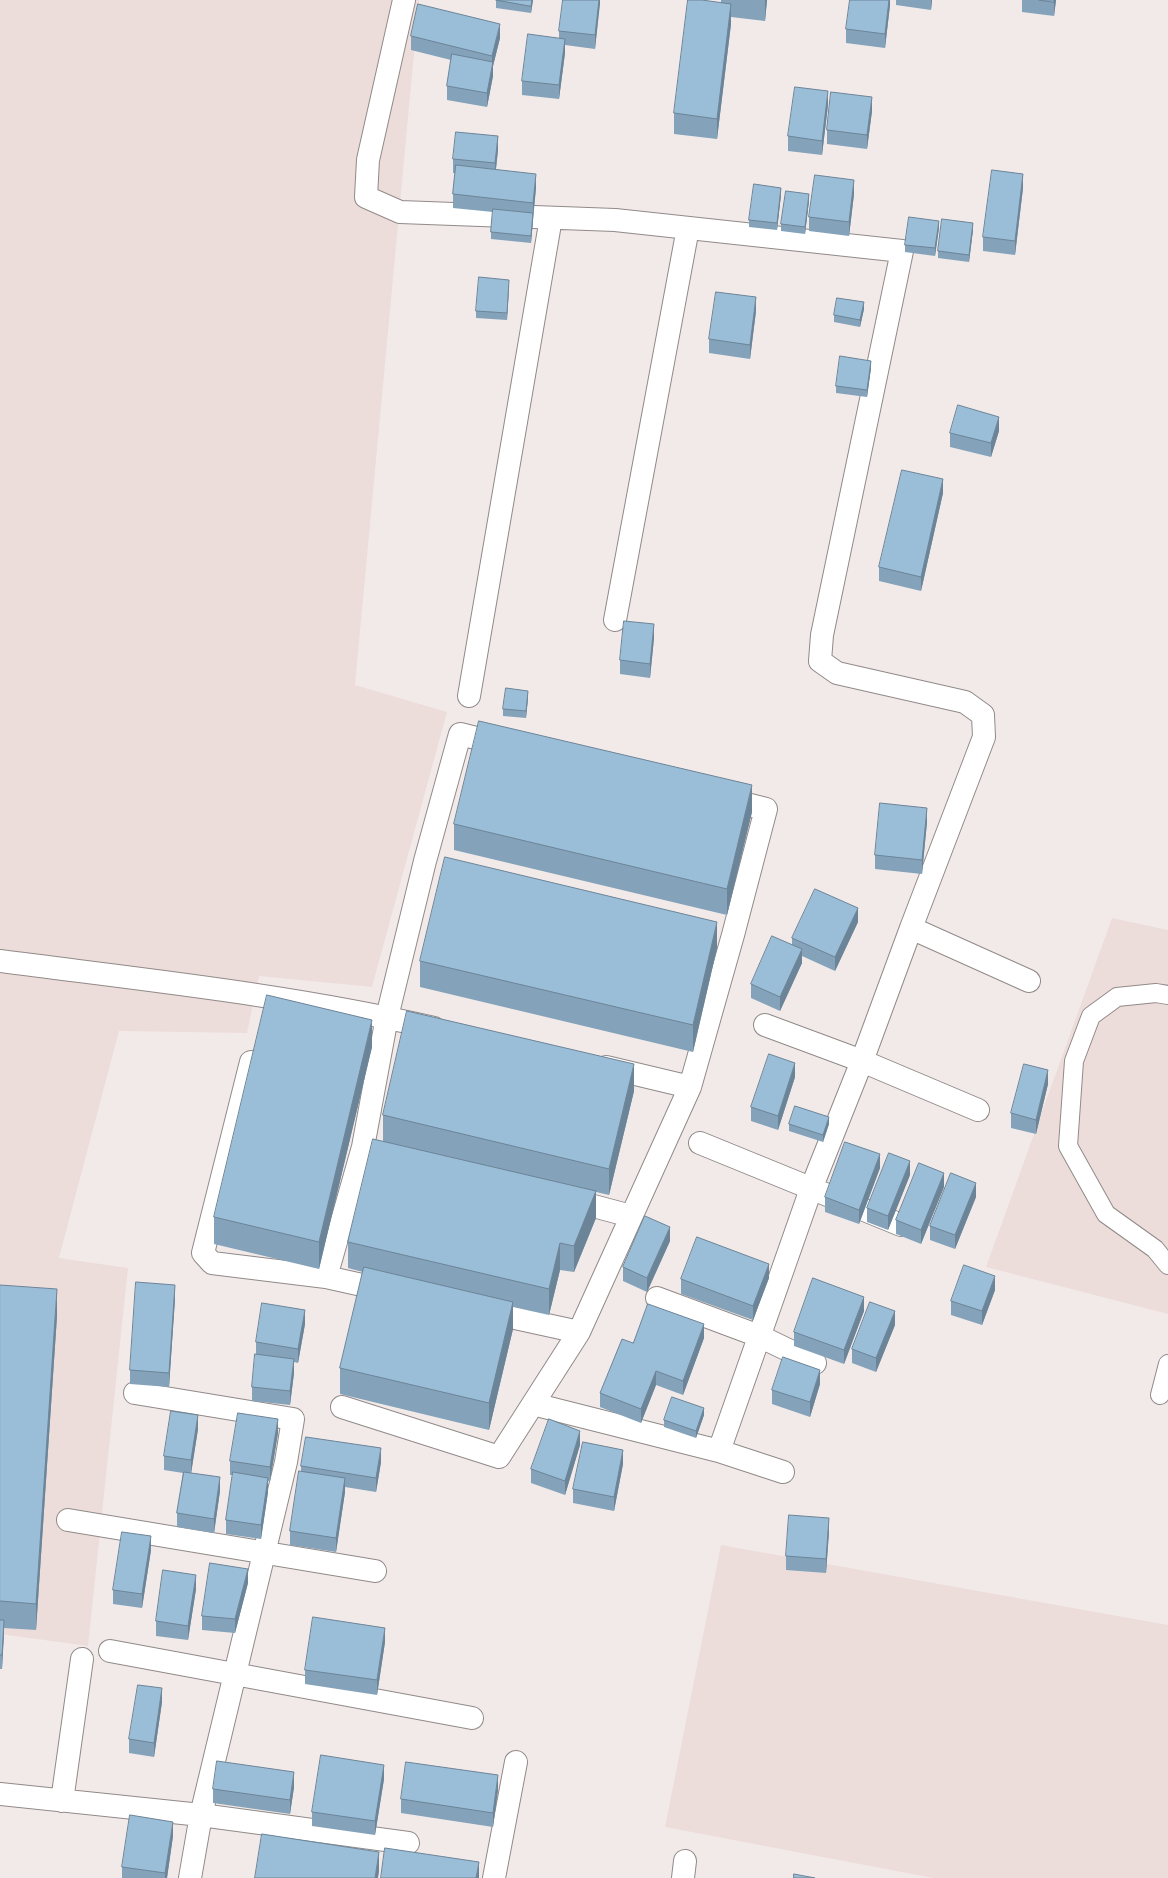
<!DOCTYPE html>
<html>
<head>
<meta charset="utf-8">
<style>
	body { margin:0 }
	canvas { display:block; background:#f2eae9 }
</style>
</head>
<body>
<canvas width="1168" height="1878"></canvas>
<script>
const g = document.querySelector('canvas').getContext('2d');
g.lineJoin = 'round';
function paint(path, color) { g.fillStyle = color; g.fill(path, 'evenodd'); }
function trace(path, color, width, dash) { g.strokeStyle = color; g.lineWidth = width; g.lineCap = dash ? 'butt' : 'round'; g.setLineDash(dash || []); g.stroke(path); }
paint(new Path2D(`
	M0,0H419L355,685L447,712L372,987L259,976L247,1033L119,1031L59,1258L128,1268L88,1646L0,1634Z
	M1112,918L1168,930V1314L986,1267Z
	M721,1545L1168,1625V1878H933L665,1827Z`), '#edddda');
const lane = new Path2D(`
	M1168,995L1156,993L1117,997L1091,1016L1074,1061L1068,1146L1106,1214L1155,1249L1168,1265
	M1160,1395L1168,1364`);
const street = new Path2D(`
	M404,0L368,160L366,197L400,212L615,220L902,251L822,635L820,661L837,673L965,702L983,715L984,737L911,928L1029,981
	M615,620L688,228
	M469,696L551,218
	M0,961C145,980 291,995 434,1028
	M765,1025L862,1061L978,1110
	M251,1062L203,1253L212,1263L326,1277L389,1291
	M606,1067L690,1087
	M700,1143L901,1225
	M567,1199L631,1216
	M326,1277L363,1147L387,1017L425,861L460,734L504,745
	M657,1298L759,1336L815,1363
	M483,1311L579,1332
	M135,1393L293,1419L286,1462L201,1815L190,1878
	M533,1404L719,1451L811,1189L862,1061L911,928
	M342,1407L499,1457L579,1332L690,1087L733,935L766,809L722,798
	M719,1451L783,1472
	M68,1520L375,1571
	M110,1651L472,1718
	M0,1794L201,1815L408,1843
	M62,1801L82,1659
	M494,1878L516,1762
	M683,1878L685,1861`);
trace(lane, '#918a89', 20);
trace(street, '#918a89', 24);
trace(lane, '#fff', 18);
trace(street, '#fff', 22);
paint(new Path2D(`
	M496,0H533L531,13L496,8Z
	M600,0L595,49L565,45V53L559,99L522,95V81L559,38V31Z
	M721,0H767L765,21L731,17V24L717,139L674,134V113L721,2Z
	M890,0V5L885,48L846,43V29Z
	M896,0H932L931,10L896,5Z
	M1022,0H1056L1054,16L1022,12Z
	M411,36L500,38L493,66V76L487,107L447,100V86L451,60L411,50Z
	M828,105L822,155L788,151V136Z
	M872,111L867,149L827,144V130Z
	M498,150L496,169L536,188L531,243L491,239V232L493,212L453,208V194L455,173H453V159Z
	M1023,188L1015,255L983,251V237Z
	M854,194L849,236L809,231V217Z
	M781,195L777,230L749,227V220Z
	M809,201L805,234L781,231V224Z
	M939,228L935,256L905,252V245Z
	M973,230L969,262L938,258V251Z
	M509,287L507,320L476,318V311Z
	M864,309L860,327L834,322V315Z
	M756,311L750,359L709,353V339Z
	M871,368L867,397L836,393V386Z
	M999,431L991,457L950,447V433Z
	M943,493L921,591L879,581V567Z
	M654,638L650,678L620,674V660Z
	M528,698L526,718L503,716V709Z
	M752,812L727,915L454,850V824Z
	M927,822L922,874L875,869V855Z
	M858,922L835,971L802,956V963L780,1011L751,998V984L792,945V938Z
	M717,948L693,1052L420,987V961Z
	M372,1047L319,1269L214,1244V1217Z
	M795,1077L778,1130L751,1121V1107Z
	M1048,1084L1036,1134L1011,1128V1113Z
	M634,1091L609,1195L596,1192V1218L574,1272L560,1270L549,1315L513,1307V1329L489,1430L340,1394V1368L363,1272L348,1268V1242L383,1141V1115Z
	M789,1124H829L823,1142L789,1131Z
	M880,1168L859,1224L825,1212V1197Z
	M910,1175L888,1230L867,1222V1208Z
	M944,1187L921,1244L896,1234V1220Z
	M976,1197L955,1249L930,1240V1226Z
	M670,1241L647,1292L623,1281V1267Z
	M769,1278L753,1320L681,1294V1279Z
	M0,1285L57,1316L36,1630L4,1628L2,1669H0Z
	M995,1290L982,1325L951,1315V1301Z
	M175,1299L169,1387L130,1384V1370Z
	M864,1311L844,1364L794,1346V1332Z
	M305,1324L298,1363L294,1362V1373L290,1405L252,1401V1387L256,1354V1342Z
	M895,1325L876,1372L852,1363V1349Z
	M704,1338L683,1395L656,1385L641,1423L600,1407V1393L633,1343Z
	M820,1384L810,1417L772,1404V1390Z
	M704,1415L696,1438L664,1427V1420Z
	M198,1429L191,1473L220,1491L214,1533L177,1527V1513L183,1473L164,1470V1456Z
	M278,1433L270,1481H268V1492L261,1539L226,1534V1520L233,1475H230V1461Z
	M580,1445L565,1495L531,1483V1469Z
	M381,1462L376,1492L345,1487V1492L336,1552L290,1545V1531L301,1471V1466Z
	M623,1464L614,1511L573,1503V1489Z
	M829,1532L826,1573L786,1570V1556Z
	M151,1550L142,1608L113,1604V1590Z
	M248,1583L235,1633L202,1630V1616Z
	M196,1589L188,1640L156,1636V1621Z
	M385,1642L377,1695L305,1684V1670Z
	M162,1702L154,1757L129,1753V1739Z
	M384,1779L375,1835L312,1826V1812Z
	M294,1787L290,1814L213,1803V1789Z
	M498,1790L493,1827L401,1813V1799Z
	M173,1836L167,1878H122V1867Z`), '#84a3ba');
paint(new Path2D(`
	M532,0H533L531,13V6Z
	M599,0H600V4L595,49V35Z
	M765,0H767L765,21Z
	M889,0H890V5L885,48V34Z
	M931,0H932L931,10Z
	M1054,0H1056L1054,16Z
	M731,4V24L717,139V119Z
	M500,24V38L493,66V76L487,107V93L492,67V56Z
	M565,39V53L559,99V85Z
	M828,91V105L822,155V141Z
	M872,97V111L867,149V135Z
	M498,136V150L495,177V163Z
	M536,174V188L533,217V203Z
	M1023,174V188L1015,255V241Z
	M854,180V194L849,236V222Z
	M781,188V195L777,230V223Z
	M809,194V201L805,234V227Z
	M533,213V220L531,243V236Z
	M939,221V228L935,256V248Z
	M973,223V230L969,262V255Z
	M509,280V287L507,320V313Z
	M756,297V311L750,359V345Z
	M864,302V309L860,327V320Z
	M871,361V368L867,397V390Z
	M999,417V431L991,457V443Z
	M943,479V493L921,591V577Z
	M654,624V638L650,678V664Z
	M528,691V698L526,718V711Z
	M752,785V812L727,915V889Z
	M927,808V822L922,874V860Z
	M858,908V922L835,971V957Z
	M717,922V948L693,1052V1025Z
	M802,949V963L780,1011V997Z
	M372,1020V1047L319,1269V1242Z
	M795,1063V1077L778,1130V1116Z
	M634,1064V1091L609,1195V1169Z
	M1048,1070V1084L1036,1134V1120Z
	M829,1117V1124L823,1142V1135Z
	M880,1154V1168L859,1224V1210Z
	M910,1161V1175L888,1230V1216Z
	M944,1173V1187L921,1244V1230Z
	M976,1183V1197L955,1249V1235Z
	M596,1191V1218L574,1272V1246Z
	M670,1227V1241L647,1292V1278Z
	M560,1243V1270L549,1315V1289Z
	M769,1264V1278L753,1320V1306Z
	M995,1276V1290L982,1325V1311Z
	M175,1285V1299L169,1387V1373Z
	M57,1289V1316L36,1630V1604Z
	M864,1297V1311L844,1364V1350Z
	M513,1302V1329L489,1430V1403Z
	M305,1310V1324L298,1363V1349Z
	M895,1311V1325L876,1372V1358Z
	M704,1324V1338L683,1395V1381Z
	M294,1359V1373L290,1405V1391Z
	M820,1370V1384L810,1417V1402Z
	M656,1371V1385L641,1423V1409Z
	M704,1408V1415L696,1438V1431Z
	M198,1415V1429L191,1474V1460Z
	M278,1419V1433L270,1481V1467Z
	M580,1431V1445L565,1495V1481Z
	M381,1448V1462L376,1492V1478Z
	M623,1450V1464L614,1511V1497Z
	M220,1477V1491L214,1533V1519Z
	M268,1478V1492L261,1539V1525Z
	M345,1478V1492L336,1552V1538Z
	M829,1518V1532L826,1573V1559Z
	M151,1536V1550L142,1608V1594Z
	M248,1569V1583L235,1633V1619Z
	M196,1575V1589L188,1640V1626Z
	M4,1620V1634L2,1669V1655Z
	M385,1628V1642L377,1695V1680Z
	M162,1688V1702L154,1757V1743Z
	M384,1765V1779L375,1835V1821Z
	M294,1772V1787L290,1814V1800Z
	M498,1775V1790L493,1827V1813Z
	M173,1822V1836L167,1878H165V1873Z
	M379,1852V1872L378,1878H375Z
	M479,1862V1878H476Z`), '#6c8497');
const building = new Path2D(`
	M496,0H532L531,6Z
	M563,0H599L595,35L559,31Z
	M688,0H702L731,4L717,119L674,113Z
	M850,0H889L885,34L846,29Z
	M1039,0H1054V2Z
	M418,4L500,24L492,56L411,36Z
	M528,34L565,39L559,85L522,81Z
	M452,54L493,62L487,93L447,86Z
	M795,87L828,91L822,141L788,136Z
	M831,92L872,97L867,135L827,130Z
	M456,132L498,136L495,163L453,159Z
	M456,165L536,174L533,203L453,194Z
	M992,170L1023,174L1015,241L983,237Z
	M815,175L854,180L849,222L809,217Z
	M754,184L781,188L777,223L749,220Z
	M786,191L809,194L805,227L781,224Z
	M493,209L533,213L531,236L491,232Z
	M909,217L939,221L935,248L905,245Z
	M942,219L973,223L969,255L938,251Z
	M479,277L509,280L507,313L476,311Z
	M716,292L756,297L750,345L709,339Z
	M837,298L864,302L860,320L834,315Z
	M840,356L871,361L867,390L836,386Z
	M958,405L999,417L991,443L950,433Z
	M902,470L943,479L921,577L879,567Z
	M624,621L654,624L650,664L620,660Z
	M506,688L528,691L526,711L503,709Z
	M479,721L752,785L727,889L454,824Z
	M880,803L927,808L922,860L875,855Z
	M445,857L717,922L693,1025L420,961Z
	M815,889L858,908L835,957L792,938Z
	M772,936L802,949L780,997L751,984Z
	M267,995L372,1020L319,1242L214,1217Z
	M407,1011L634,1064L609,1169L383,1115Z
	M769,1054L795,1063L778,1116L751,1107Z
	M1024,1064L1048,1070L1036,1120L1011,1113Z
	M795,1106L829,1117L823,1135L789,1124Z
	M373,1139L596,1191L574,1246L560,1243L549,1289L348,1242Z
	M845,1142L880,1154L859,1210L825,1197Z
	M889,1153L910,1161L888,1216L867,1208Z
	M919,1163L944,1173L921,1230L896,1220Z
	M951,1173L976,1183L955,1235L930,1226Z
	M645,1216L670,1227L647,1278L623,1267Z
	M697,1237L769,1264L753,1306L681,1279Z
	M964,1265L995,1276L982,1311L951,1301Z
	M364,1267L513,1302L489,1403L340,1368Z
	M813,1278L864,1297L844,1350L794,1332Z
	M136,1282L175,1285L169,1373L130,1370Z
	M0,1285L57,1289L36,1604L0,1601Z
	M870,1302L895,1311L876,1358L852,1349Z
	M262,1303L305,1310L298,1349L256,1342Z
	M648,1304L704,1324L683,1381L656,1371L641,1409L600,1393L622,1339L633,1343Z
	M255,1354L294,1359L290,1391L252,1387Z
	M783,1357L820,1370L810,1402L772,1390Z
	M672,1397L704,1408L696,1431L664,1420Z
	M171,1411L198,1415L191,1460L164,1456Z
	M238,1413L278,1419L270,1467L230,1461Z
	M549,1419L580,1431L565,1481L531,1469Z
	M306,1437L381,1448L376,1478L301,1466Z
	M583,1442L623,1450L614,1497L573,1489Z
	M299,1471L345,1478L336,1538L290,1531Z
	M184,1472L220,1477L214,1519L177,1513Z
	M233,1472L268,1478L261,1525L226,1520Z
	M789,1515L829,1518L826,1559L786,1556Z
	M122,1532L151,1536L142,1594L113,1590Z
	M210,1563L248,1569L235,1619L202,1616Z
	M163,1570L196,1575L188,1626L156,1621Z
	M313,1617L385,1628L377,1680L305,1670Z
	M0,1620H4L2,1655H0Z
	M138,1685L162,1688L154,1743L129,1739Z
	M321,1755L384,1765L375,1821L312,1812Z
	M217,1761L294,1772L290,1800L213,1789Z
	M406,1762L498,1775L493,1813L401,1799Z
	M130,1815L173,1822L165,1873L122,1867Z
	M262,1834L379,1852L375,1878H255Z
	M385,1848L479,1862L476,1878H381Z
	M794,1874L815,1878H794Z`);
paint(building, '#9abdd8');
trace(building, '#6c8497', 1);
</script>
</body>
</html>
